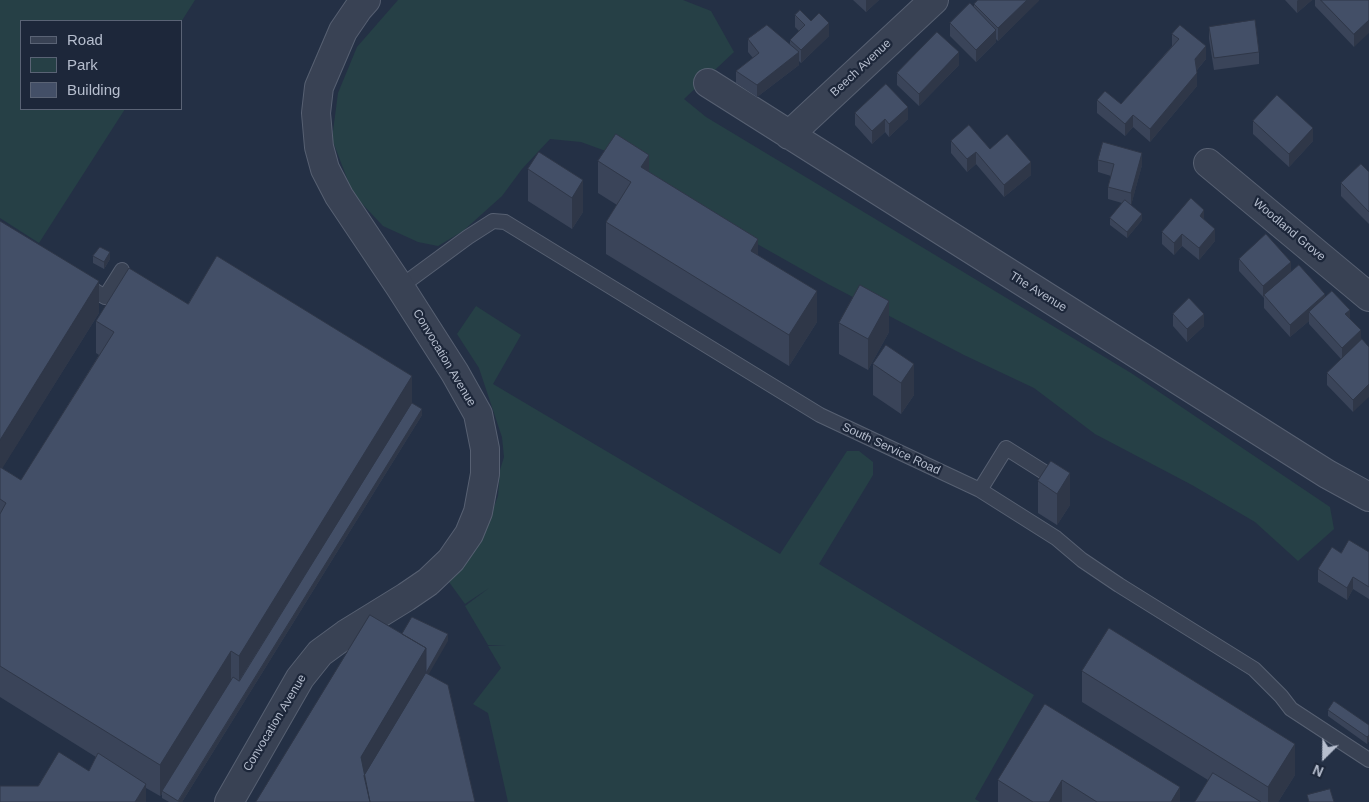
<!DOCTYPE html>
<html>
<head>
<meta charset="utf-8">
<style>
	body { margin:0 }
	#map { position:relative; width:1369px; height:802px; overflow:hidden; background:#243045; font-family:Arial,sans-serif }
	canvas { display:block }
	.legend { position:absolute; left:20px; top:20px; width:162px; height:90px; box-sizing:border-box; background:#1d273a; border:1px solid #5a6375; margin:0; padding:6px 9px; list-style:none; font-size:15px; color:#b6bece }
	.legend li { display:flex; align-items:center; gap:10px; height:25px }
	.legend b { width:25px; border:1px solid #5a6375 }
	.north { position:absolute; left:1299px; top:732px; width:50px; height:50px; -webkit-text-stroke:4px #1d273a; paint-order:stroke; rotate:203deg; font-size:14px; font-weight:700; line-height:20px; text-align:center; color:#b6bece }
	.north::after { content:''; display:block; margin:auto; width:18px; height:22px; background:#b6bece; clip-path:polygon(50% 0,100% 100%,50% 72%,0 100%) }
</style>
</head>
<body>
<div id="map">
<canvas width="1369" height="802"></canvas>
<ul class="legend">
<li><b style="height:6px;background:#394254"></b>Road</li>
<li><b style="height:14px;background:#264046"></b>Park</li>
<li><b style="height:14px;background:#434f67"></b>Building</li>
</ul>
<div class="north">N</div>
</div>
<script>
const g = document.querySelector('canvas').getContext('2d');
g.lineJoin = 'round';
function paint(path, color) { g.fillStyle = color; g.fill(path, 'evenodd'); }
function trace(path, color, width, dash) { g.strokeStyle = color; g.lineWidth = width; g.lineCap = dash ? 'butt' : 'round'; g.setLineDash(dash || []); g.stroke(path); }
function drawText(font, color, halo, rows, align = 'center') {
  g.font = font + ' Arial,sans-serif'; g.lineWidth = 4.5; g.setLineDash([]); g.textBaseline = 'middle'; g.strokeStyle = halo; g.fillStyle = color; for (const [text, x, y, turn = 0] of rows) {
    g.save(); g.translate(x, y); g.rotate((+turn || 0) * Math.PI / 180); g.textAlign = isNaN(turn) ? turn : align; if (halo) g.strokeText(text, 0, 0); g.fillText(text, 0, 0); g.restore();
  }
}
paint(new Path2D(`
	M0,0H195L181,22L21,21V109H125L39,243L0,218Z
	M398,0H683L711,11L734,52L684,99L706,117L1131,373L1330,507L1334,529L1298,561L1255,522L1192,485L1095,434L1034,388L964,355L828,284L743,236L625,158L581,142L550,139L522,169L502,196L463,231L438,246L418,242L383,226L353,194L332,139L338,93L357,47Z
	M476,306L521,335L493,384L780,554L847,451H859L873,462V475L819,564L1034,695L975,799L980,802H508L488,713L473,704L501,668L488,646H506L488,645L465,606L489,588L465,604L449,582L481,542L498,496L500,470L504,457L502,437L479,368L457,334Z`), '#264046');
const service = new Path2D(`
	M84,284L105,297L122,270
	M400,287L468,237L493,221L505,222L820,415L980,490L1056,538L1082,560L1119,585L1254,669L1281,696L1291,709L1369,760
	M980,490L1006,448L1052,477`);
const minor = new Path2D(`
	M708,83L1327,474L1369,497
	M789,135L934,0
	M1208,163L1369,297
	M229,802L300,678L320,653L346,634L406,597L428,582L451,560L469,534L478,512L485,474V449L478,414L455,373L400,287L339,196L325,169L319,147L316,113L319,87L343,31L358,9L366,0`);
trace(service, '#576072', 16);
trace(minor, '#576072', 30);
trace(service, '#394254', 14);
trace(minor, '#394254', 28);
paint(new Path2D(`
	M853,0H879L866,12Z
	M1039,0L998,41L996,39V42L976,62L950,36V23L974,7V4Z
	M1285,0H1312L1297,13Z
	M1315,0H1369L1354,47L1315,6Z
	M795,15L811,21L829,36L801,63L799,61V65L757,97L736,83V71L753,58L748,52V39L790,45V40L799,31L795,27Z
	M1209,27L1259,52V64L1214,70L1209,39Z
	M1172,34L1206,59L1197,70V86L1150,142L1133,127L1125,136L1097,113V100L1121,104L1172,46Z
	M959,65L919,106L897,85V73Z
	M855,113L908,119L889,137L885,132L872,144L855,125Z
	M1253,121L1313,141L1289,167L1253,134Z
	M951,141L990,149L1031,175L1004,197L976,164L967,172L951,153Z
	M539,152L583,212L572,229L528,201V169Z
	M1098,160L1142,165L1131,205L1142,220L1127,238L1110,225V218L1122,203L1108,199V187L1111,176L1098,172Z
	M598,161L649,172L758,255L817,322L789,366L606,254V222L617,205L598,193Z
	M1369,172V224L1341,196V183Z
	M1204,220L1215,241L1199,260L1182,246L1174,255L1162,244V232Z
	M0,221L99,313L2,468L21,480L99,355L96,353V321L188,304L412,404L422,415L182,802H169L162,798V794L160,796L146,788V802L38,786L89,771L96,757L0,697Z
	M93,256L110,259L104,269L93,263Z
	M1239,259L1291,272L1325,297L1350,319L1361,330L1353,412L1327,385V373L1341,359L1309,324V321L1290,337L1264,308V298L1239,271Z
	M1173,314L1204,326L1187,342L1173,326Z
	M839,323L889,332L868,370L839,354Z
	M886,345L914,395L901,414L873,395V364Z
	M1051,461L1070,505L1057,525L1038,513V481Z
	M1369,552V599L1353,589L1347,600L1318,582V569L1341,553Z
	M1082,671L1295,775L1278,802H1195L1208,780L1082,702Z
	M1045,704L1180,802H998V780Z
	M1328,710L1369,725V741L1367,744L1328,716Z`), '#3a4459');
paint(new Path2D(`
	M866,0H879L866,12Z
	M1027,0H1039V1L998,41V28Z
	M1298,0H1312L1297,13V1Z
	M1369,20V33L1354,47V34Z
	M829,23V36L801,63V50Z
	M996,30V42L976,62V50Z
	M1206,46V59L1195,72V59Z
	M799,52V65L757,97V85Z
	M959,52V65L919,106V94Z
	M1197,73V86L1150,142V129Z
	M908,107V119L889,137V124Z
	M1133,115V127L1125,136V124Z
	M885,119V132L872,144V131Z
	M1313,128V141L1289,167V154Z
	M976,152V164L967,172V159Z
	M1142,153V165L1131,206V193Z
	M649,155V186L641,167Z
	M1031,162V175L1004,197V185Z
	M583,180V212L572,229V198Z
	M1204,210V222L1200,216Z
	M1142,214V220L1127,238V232Z
	M1215,229V241L1199,260V248Z
	M1182,234V246L1174,255V243Z
	M758,239V270L751,251Z
	M110,252V259L104,269V262Z
	M1291,262V274L1264,295L1263,298V286Z
	M99,281V313L0,472V440Z
	M817,291V322L789,366V335Z
	M1325,294V306L1309,312V321L1290,337V325Z
	M889,301V332L868,370V339Z
	M1350,310V322L1345,314Z
	M1204,314V326L1187,342V329Z
	M1361,330V343L1342,360V348Z
	M914,364V395L901,414V383Z
	M412,376V408L239,687V656Z
	M1369,384V397L1353,412V400Z
	M422,409V415L182,802H178Z
	M1070,473V505L1057,525V494Z
	M1353,577V589L1347,600V588Z
	M448,634V641L426,679L362,787L361,757L426,648Z
	M231,651V682L162,791V794L160,796V765Z
	M1369,735V741L1367,744V737Z
	M1295,744V775L1278,802H1268V787Z
	M1062,780V802H1049Z
	M146,784V802H135Z
	M1180,787V802H1171Z`), '#2f3748');
const building = new Path2D(`
	M978,0H1027L998,28L974,4Z
	M1321,0H1369V20L1354,34Z
	M970,3L996,30L976,50L950,23Z
	M800,10L811,21L819,13L829,23L801,50L790,40L805,25L795,15Z
	M1255,20L1259,52L1214,58L1209,27Z
	M767,25L799,52L757,85L736,71L759,53L748,39Z
	M1180,25L1206,46L1195,59L1197,73L1150,129L1133,115L1125,124L1097,100L1105,91L1121,104L1179,39L1172,34Z
	M937,32L959,52L919,94L897,73Z
	M886,84L908,107L889,124L885,119L872,131L855,113Z
	M1277,95L1313,128L1289,154L1253,121Z
	M969,125L990,149L1007,134L1031,162L1004,185L976,152L967,159L951,141Z
	M616,134L649,155L641,167L758,239L751,251L817,291L789,335L606,222L631,182L598,161Z
	M1103,142L1142,153L1131,193L1108,187L1114,164L1098,160Z
	M539,152L583,180L572,198L528,169Z
	M1361,164L1369,172V212L1341,183Z
	M1191,198L1204,210L1200,216L1215,229L1199,248L1182,234L1174,243L1162,232Z
	M1125,200L1142,214L1127,232L1110,218Z
	M0,221L99,281L0,440Z
	M1266,234L1291,262L1263,286L1239,259Z
	M100,247L110,252L104,262L93,256Z
	M217,256L412,376L239,656L231,651L160,765L0,666V514L6,503L0,499V467L21,480L114,332L96,321L129,268L188,304Z
	M1299,265L1325,294L1290,325L1264,295Z
	M860,285L889,301L868,339L839,323Z
	M1332,291L1350,310L1345,314L1361,330L1342,348L1309,312Z
	M1189,298L1204,314L1187,329L1173,314Z
	M1362,339L1369,347V384L1353,400L1327,373Z
	M886,345L914,364L901,383L873,364Z
	M412,403L422,409L178,801L162,791L233,677L239,681Z
	M1051,461L1070,473L1057,494L1038,481Z
	M1349,540L1369,552V587L1353,577L1347,588L1318,569L1332,547L1341,553Z
	M370,615L426,648L361,757L370,802H256Z
	M412,617L448,634L426,673V648L402,634Z
	M1109,628L1295,744L1268,787L1082,671Z
	M426,673L448,685L475,802H370L364,776Z
	M1334,701L1369,725V735L1367,737L1328,710Z
	M1045,704L1180,787L1171,802H1097L1062,780L1049,802H1033L998,780Z
	M59,752L89,771L98,753L146,784L135,802H0V786H38Z
	M1213,773L1261,802H1195Z
	M1330,789L1334,802H1309L1307,795Z`);
paint(building, '#434f67');
trace(building, '#2f3748', 1);
drawText('12px', '#b6bece', '#1d273a', [
	["Beech Avenue",861,68,-43],
	["Woodland Grove",1289,230,40],
	["The Avenue",1038,292,32],
	["Convocation Avenue",444,358,59],
	["South Service Road",891,449,25],
	["Convocation Avenue",275,723,-59]
]);
</script>
</body>
</html>
